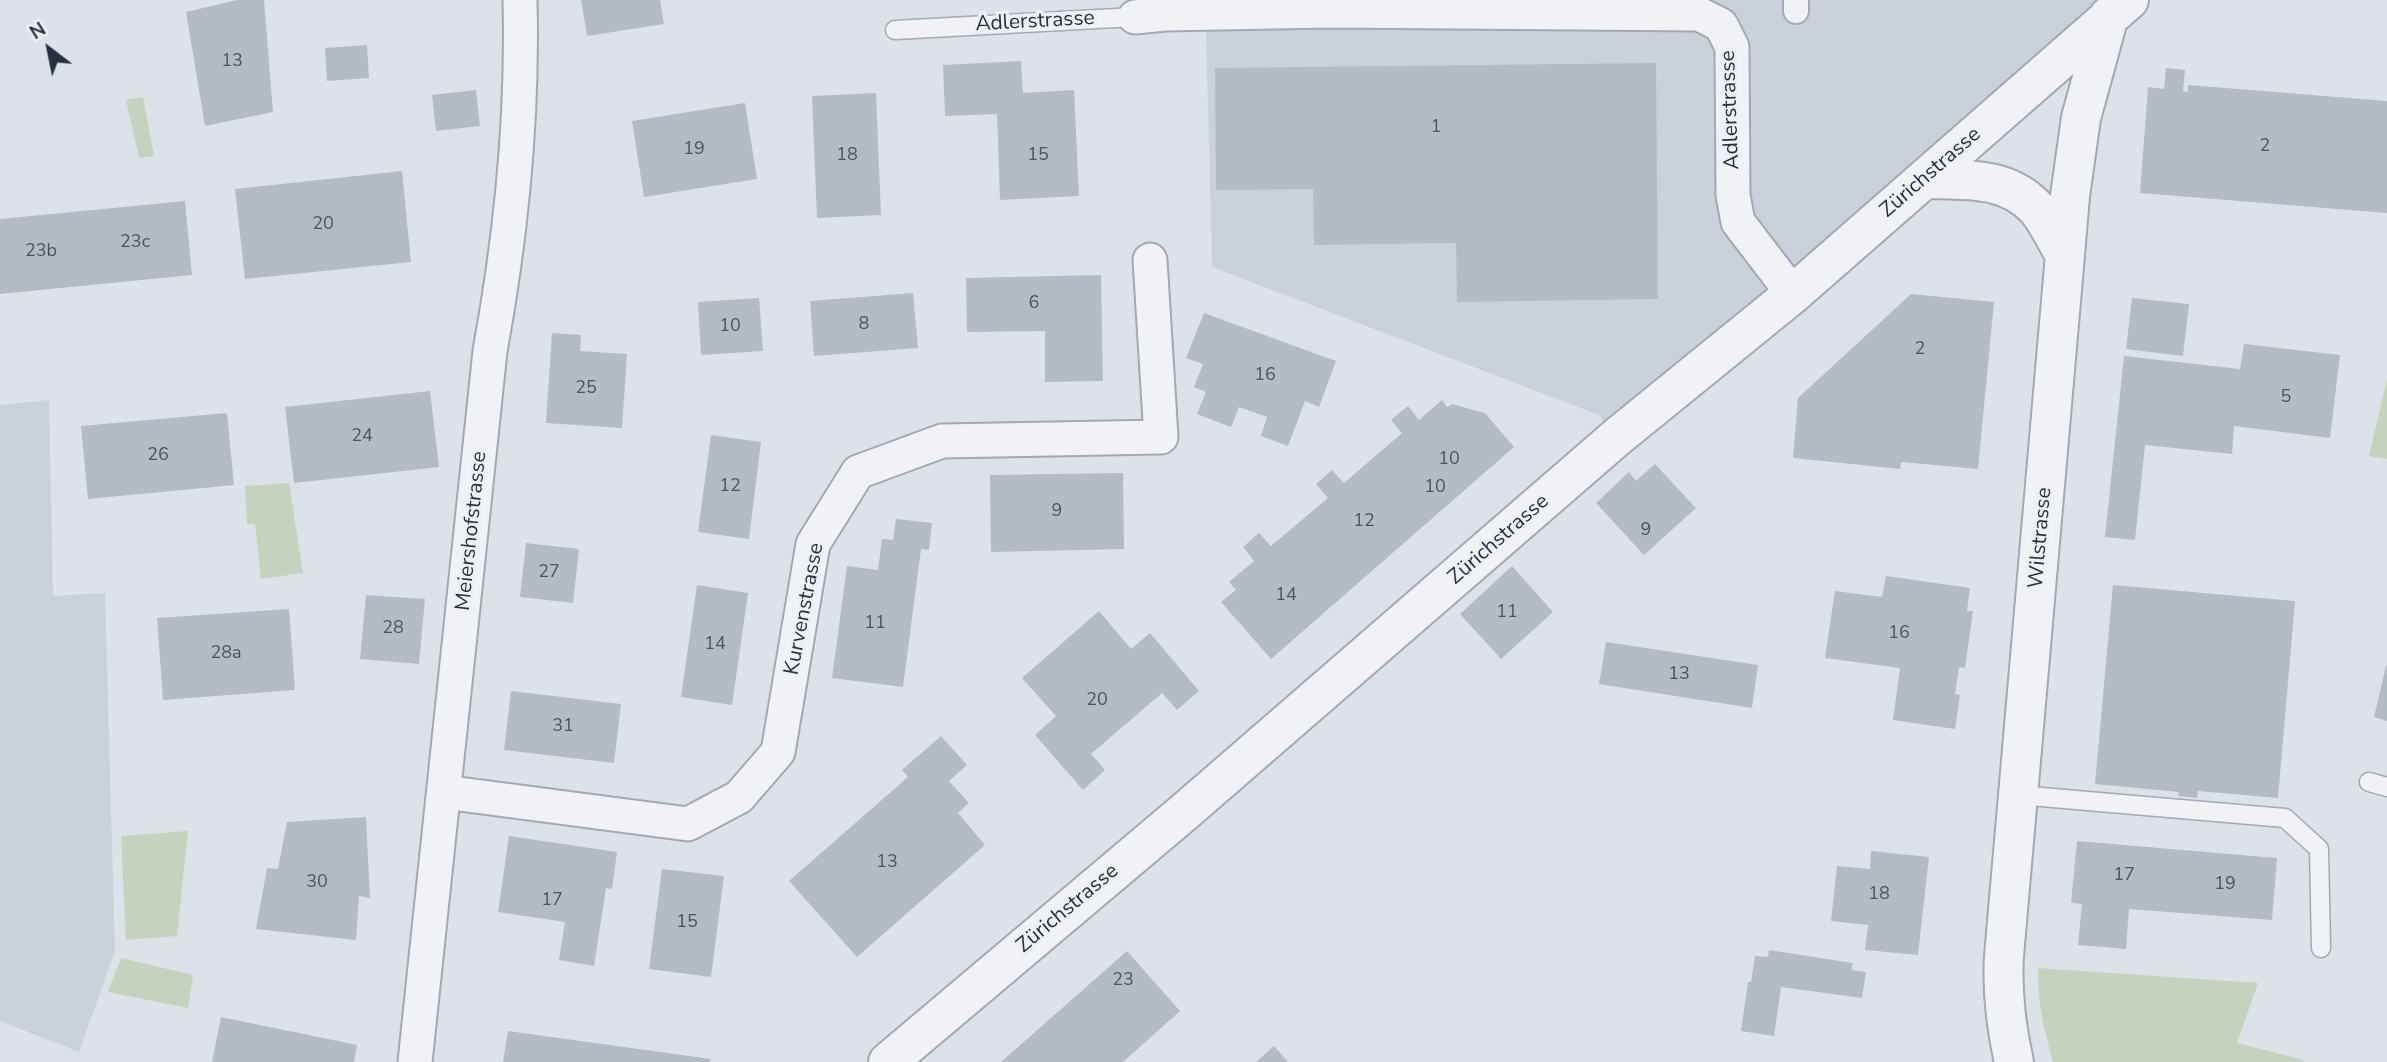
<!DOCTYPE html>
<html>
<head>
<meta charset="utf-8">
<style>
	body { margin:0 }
	#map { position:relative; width:2387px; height:1062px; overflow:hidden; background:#dde2e8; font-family:"Nunito Sans",sans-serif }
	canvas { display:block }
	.north { position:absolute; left:14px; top:14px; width:70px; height:70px; -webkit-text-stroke:5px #edf1f5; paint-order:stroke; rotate:328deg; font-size:19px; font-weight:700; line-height:28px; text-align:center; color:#26303f }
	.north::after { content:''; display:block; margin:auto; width:24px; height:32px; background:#26303f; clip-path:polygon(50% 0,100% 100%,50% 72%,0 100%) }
</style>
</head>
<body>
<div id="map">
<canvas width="2387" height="1062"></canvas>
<div class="north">N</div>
</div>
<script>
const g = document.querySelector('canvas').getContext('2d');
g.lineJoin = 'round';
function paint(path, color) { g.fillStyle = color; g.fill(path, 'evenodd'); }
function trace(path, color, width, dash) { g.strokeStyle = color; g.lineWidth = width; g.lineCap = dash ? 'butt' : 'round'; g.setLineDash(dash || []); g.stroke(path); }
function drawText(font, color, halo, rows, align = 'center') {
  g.font = font + ' "Nunito Sans",sans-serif'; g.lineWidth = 7; g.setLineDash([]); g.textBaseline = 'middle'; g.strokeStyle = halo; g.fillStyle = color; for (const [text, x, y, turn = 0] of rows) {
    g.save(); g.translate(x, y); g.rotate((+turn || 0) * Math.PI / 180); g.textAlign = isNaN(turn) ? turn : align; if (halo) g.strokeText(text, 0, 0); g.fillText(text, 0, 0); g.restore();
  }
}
paint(new Path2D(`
	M1349,0H2129L1617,437L1599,415L1212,267L1206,31L1348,28Z
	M49,400L53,596L105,593L115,951L79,1052L0,1021V405Z`), '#cbd1da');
paint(new Path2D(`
	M143,97L154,156L139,158L126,100Z
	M2387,379V459L2369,456Z
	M289,483L303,573L261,579L255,524H247L245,486Z
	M188,831L177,936L126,940L121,836Z
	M121,958L193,975L188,1008L108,992Z
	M2038,968L2258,983L2237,1043L2304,1060L2303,1062H2053C2044,1030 2037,1001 2038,968Z`), '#c4d2be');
paint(new Path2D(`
	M237,0H264L273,112L205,126L186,12Z
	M581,0H660L664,24L587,36Z
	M367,45L369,78L327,81L325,48Z
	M1021,61L1023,93L1074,90L1079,196L1000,200L997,114L945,116L943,65Z
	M1656,63L1658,299L1457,302L1456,243L1314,245L1313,189L1216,190L1215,68Z
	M2166,68L2185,70L2183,91L2188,92V85L2387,101V213L2140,193L2148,87L2164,89Z
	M476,90L480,126L436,131L432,95Z
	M876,93L881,215L817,218L812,96Z
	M745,103L757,179L644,197L632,121Z
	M402,171L411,262L245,279L235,189Z
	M185,201L192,275L0,294V219Z
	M1101,275L1103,381L1045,382V331L967,332L966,278Z
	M913,293L918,348L814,356L810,301Z
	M1911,294L1994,302L1978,469L1901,462L1900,469L1793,458L1798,398Z
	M759,298L763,351L701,355L698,302Z
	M2132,298L2189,304L2183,356L2126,349Z
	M1204,313L1336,361L1319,407L1305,401L1288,446L1261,436L1267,417L1239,407L1231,427L1197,414L1206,392L1194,387L1203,364L1186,358Z
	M552,333L581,335L580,351L627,354L622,428L546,423Z
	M2244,344L2340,355L2330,438L2234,426L2232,454L2145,445L2135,540L2105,537L2124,356L2240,369Z
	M430,391L439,467L294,483L285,407Z
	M1442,400L1447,407L1452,404L1485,413L1514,447L1271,659L1221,602L1236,590L1229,582L1254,561L1243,547L1259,533L1271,546L1328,498L1316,484L1332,470L1344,483L1402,433L1391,420L1408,406L1419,420Z
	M227,413L234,485L88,499L81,426Z
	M711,435L761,442L749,539L698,532Z
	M1655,464L1696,508L1644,555L1596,503L1629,472L1636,481Z
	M1123,473L1124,549L991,552L990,475Z
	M896,519L932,523L929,550L921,549L903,687L832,678L847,566L878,570L882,539L893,540Z
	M526,543L579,549L573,603L520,597Z
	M1512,566L1553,612L1501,659L1460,614Z
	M1886,576L1970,588L1967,611H1973L1965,668L1959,667L1955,694L1960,695L1955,729L1893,720L1900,668L1825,658L1835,591L1882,597Z
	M697,585L748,593L732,705L681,697Z
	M2113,585L2295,601L2278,798L2198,791L2197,798L2178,796L2179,792L2095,784Z
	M366,595L425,599L419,664L360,659Z
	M289,609L295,690L163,700L157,618Z
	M1099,611L1131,649L1150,633L1199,691L1177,710L1162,693L1091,754L1105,770L1083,790L1035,735L1056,716L1022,678Z
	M1606,642L1758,665L1752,708L1599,684Z
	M2386,666H2387V721L2374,717Z
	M511,691L621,704L614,763L504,750Z
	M941,736L967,765L949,781L969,803L958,813L985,845L857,957L789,881L908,777L902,770Z
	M366,817L370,898L359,896L356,940L256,929L267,868L278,869L287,822Z
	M509,836L617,852L612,889L606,888L594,966L559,960L565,922L498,912Z
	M2077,841L2277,858L2272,920L2129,909L2126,949L2078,945L2082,904L2071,903Z
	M1871,851L1929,857L1918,955L1865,950L1868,925L1831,921L1837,866L1870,869Z
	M662,869L724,876L711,977L649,969Z
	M1769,950L1853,963L1851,970L1866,972L1862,998L1781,987L1774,1036L1741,1031L1748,982H1751L1755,956L1768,957Z
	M1127,951L1180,1011L1123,1062H1001Z
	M221,1017L357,1045L354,1062H212Z
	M508,1031L711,1059L710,1062H503Z
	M1274,1046L1288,1062H1256Z`), '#b5bbc4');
const service = new Path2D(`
	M895,30L1135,17
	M2369,782L2387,787
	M2018,795L2285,818L2319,849L2321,948`);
const pedestrian = new Path2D(`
	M1796,0V11`);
const minor = new Path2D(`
	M1135,17L1165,14L1330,11L1699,14L1721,25L1732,47L1733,195L1738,222L1793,294
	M444,792L688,824L739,797L778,752L813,544L858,472L942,441L1161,437L1150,260
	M415,1062L490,351C511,237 523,116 520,0`);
const tertiary = new Path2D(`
	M1925,179C1965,180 2007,176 2037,209C2048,222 2056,241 2065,255
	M888,1062L1182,814L1617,437L1793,294L2129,0
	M2014,1062C2006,1027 2002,992 2004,956L2065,255L2070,196L2081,118L2109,16`);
trace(service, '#a2a9b2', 21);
trace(pedestrian, '#a2a9b2', 28);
trace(minor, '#a2a9b2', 37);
trace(tertiary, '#a2a9b2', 42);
trace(service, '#f0f2f6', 18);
trace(pedestrian, '#f0f2f6', 24);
trace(minor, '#f0f2f6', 33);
trace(tertiary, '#f0f2f6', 38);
drawText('18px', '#4a5360', null, [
	["13",232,62],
	["1",1436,128],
	["2",2265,147],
	["19",694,150],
	["18",847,156],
	["15",1038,156],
	["20",323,225],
	["23c",135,243],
	["23b",41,252],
	["6",1034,304],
	["8",864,325],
	["10",730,327],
	["2",1920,350],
	["16",1265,376],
	["25",586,389],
	["5",2286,398],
	["24",362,437],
	["26",158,456],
	["10",1449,460],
	["12",730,487],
	["10",1435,488],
	["9",1057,512],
	["12",1364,522],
	["9",1646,531],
	["27",549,573],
	["14",1286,596],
	["11",1507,613],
	["11",875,624],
	["28",393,629],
	["16",1899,634],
	["14",715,645],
	["28a",226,654],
	["13",1679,675],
	["20",1097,701],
	["31",563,727],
	["13",887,863],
	["17",2124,876],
	["30",317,883],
	["19",2225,885],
	["18",1879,895],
	["17",552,901],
	["15",687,923],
	["23",1123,981]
]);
drawText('21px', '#26303f', '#edf1f5', [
	["Adlerstrasse",1035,22,-3],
	["Adlerstrasse",1731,110,-92],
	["Zürichstrasse",1931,173,-41],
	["Meiershofstrasse",472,531,-84],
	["Wilstrasse",2041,538,-85],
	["Zürichstrasse",1499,540,-41],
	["Kurvenstrasse",805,609,-79],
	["Zürichstrasse",1068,909,-40]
]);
</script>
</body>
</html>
